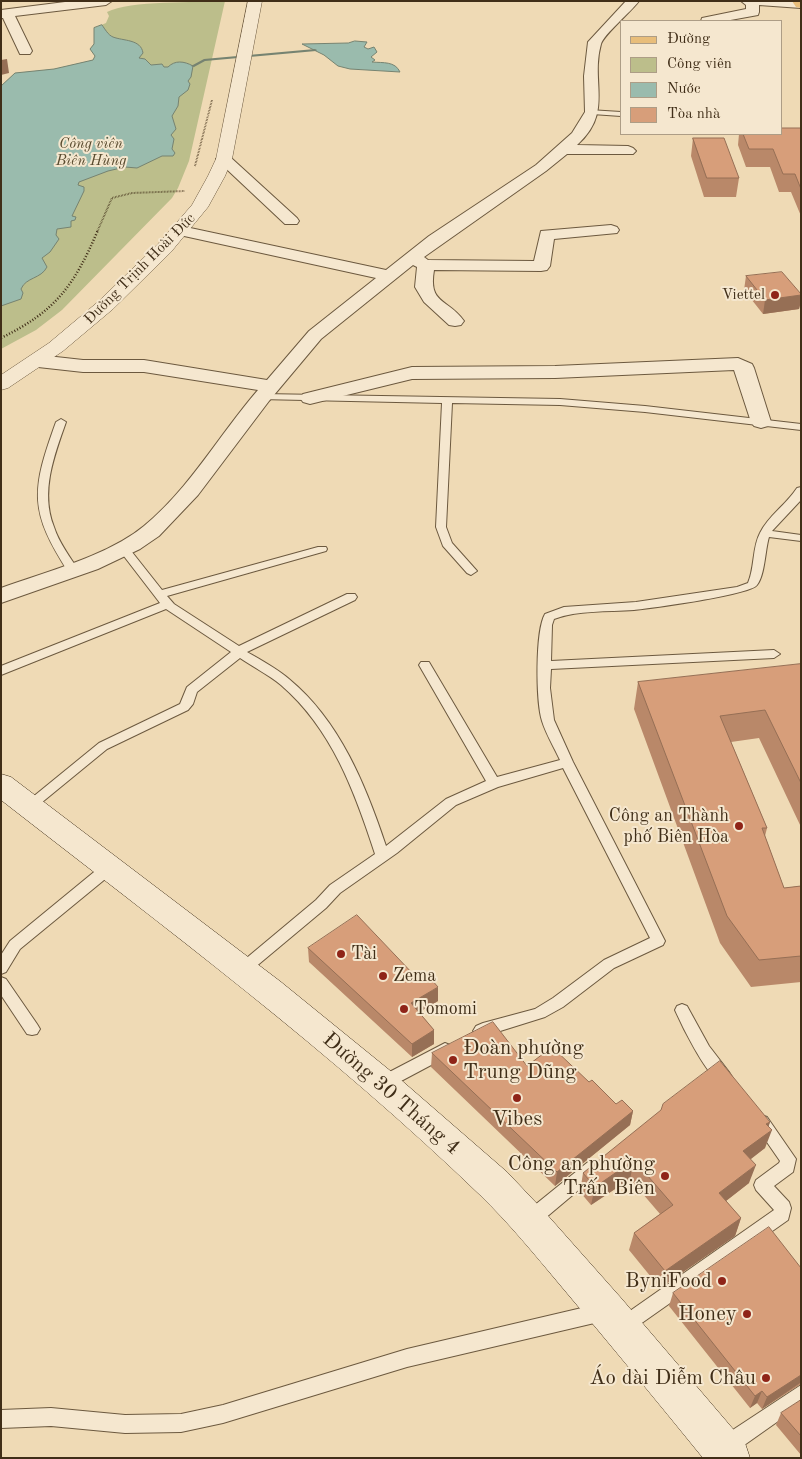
<!DOCTYPE html>
<html>
<head>
<meta charset="utf-8">
<style>
	body { margin:0 }
	#map { position:relative; width:802px; height:1459px; overflow:hidden; background:#efdab5; font-family:"Old Standard TT",serif }
	canvas { display:block }
	.frame { position:absolute; inset:0; border:2px solid #402e18; pointer-events:none }
	.legend { position:absolute; left:620px; top:20px; width:162px; height:115px; box-sizing:border-box; background:#f5e7cf; border:1px solid #ad9d86; margin:0; padding:6px 9px; list-style:none; font-size:15px; color:#402e18 }
	.legend li { display:flex; align-items:center; gap:10px; height:25px }
	.legend b { width:25px; border:1px solid #ad9d86 }
</style>
</head>
<body>
<div id="map">
<canvas width="802" height="1459"></canvas>
<div class="frame"></div>
<ul class="legend">
<li><b style="height:6px;background:#e8bd7a"></b>Đường</li>
<li><b style="height:14px;background:#bcbe8b"></b>Công viên</li>
<li><b style="height:14px;background:#9abbad"></b>Nước</li>
<li><b style="height:14px;background:#d79e7a"></b>Tòa nhà</li>
</ul>
</div>
<script>
const g = document.querySelector('canvas').getContext('2d');
g.lineJoin = 'round';
function paint(path, color) { g.fillStyle = color; g.fill(path, 'evenodd'); }
function trace(path, color, width, dash) { g.strokeStyle = color; g.lineWidth = width; g.lineCap = dash ? 'butt' : 'round'; g.setLineDash(dash || []); g.stroke(path); }
function drawText(font, color, halo, rows, align = 'center') {
  g.font = font + ' "Old Standard TT",serif'; g.lineWidth = 4; g.setLineDash([]); g.textBaseline = 'middle'; g.strokeStyle = halo; g.fillStyle = color; for (const [text, x, y, turn = 0] of rows) {
    g.save(); g.translate(x, y); g.rotate((+turn || 0) * Math.PI / 180); g.textAlign = isNaN(turn) ? turn : align; if (halo) g.strokeText(text, 0, 0); g.fillText(text, 0, 0); g.restore();
  }
}
paint(new Path2D(`
	M225,1L189,161L178,188L172,198L62,310L36,330L1,349V86L15,73L54,69L93,60L95,56L90,49L94,44V28L106,23L109,16L107,12C130,0 196,3 225,1Z`), '#bcbe8b');
const water = new Path2D(`
	M102,25C105,29 108,35 113,37C123,41 141,39 143,53L139,58L145,59L151,65L162,64L164,67H168C175,60 184,61 193,66L191,77L188,81L190,84L188,90L179,97L178,106L172,116L176,129L171,135L174,139L172,149L175,153L173,156H162L137,168L125,167L108,171L79,182L78,185L84,187V191L72,216L76,217L75,220L71,221V227L57,229L56,235L59,239L50,252L42,258L47,267C41,279 26,277 21,289L23,293L21,299L1,306V86L15,73L54,69L93,60L95,56L90,49L94,44V28Z
	M355,41L367,42L364,47L368,49L374,47L377,52L371,57L375,60L372,62C383,63 395,61 400,72L350,69L338,66L324,55L302,44L348,43Z`);
paint(water, '#9abbad');
trace(water, '#768371', 1);
paint(new Path2D(`
	M315,49L317,50L316,51L205,61L194,67L191,66L204,59Z`), '#768371');
const service = new Path2D(`
	M589,110L621,112V116L592,114H589Z
	M262,394L560,399L645,406L801,424V430L645,412L560,405L452,403L446,527L452,543L477,571L471,575L467,573L443,546L436,527L442,403L259,399V395Z
	M61,419L66,422C54,456 40,492 54,527C59,543 70,557 79,571L73,575L69,573C29,511 31,491 56,422Z
	M801,487V500L772,531L801,535V541L769,537C765,550 765,575 757,585C750,595 652,608 634,610C608,612 578,610 554,619L552,625L551,661L774,650L780,654L774,658L551,669L550,688L554,720L573,762L665,941L663,945L614,968L563,1007L545,1017L481,1037L476,1036L473,1031L476,1026L483,1023L535,1009L553,998L604,960L650,938L563,768L498,787L456,805L397,853L340,893L326,908L247,974L242,976L237,974L235,970L237,966L316,900L330,885L375,854C355,792 332,729 281,685C269,675 253,667 240,658L197,692L193,704L188,710L107,749L35,808H25L23,805L99,743L180,704L187,687L231,652L166,609L1,675V666L160,603L120,551L119,549L120,547H128L162,590L318,547H326L327,549L326,551L167,596L174,604L239,646L347,594H355L357,597L355,600L247,652C261,660 276,668 289,679C340,721 366,786 386,846L446,799L486,781L419,665L421,662H429L497,777L560,760C554,747 546,734 542,721C536,702 535,631 545,614L564,607L636,602L737,587L748,583C755,567 752,548 760,533C768,516 786,505 797,488Z
	M110,862L115,863L117,867L115,871L20,949L6,972L1,974V955L10,941L105,863Z
	M1,977L6,979L37,1024L40,1029L37,1034L32,1035L27,1034L1,995Z
	M682,1004L687,1006L709,1046L729,1072L732,1077L729,1082C726,1083 722,1084 718,1081C704,1070 683,1028 675,1010L677,1006Z
	M445,1043L450,1045L453,1050L450,1055L386,1089L381,1091L376,1089L373,1084L376,1079Z
	M761,1115L767,1117L796,1159L793,1172L774,1186L789,1202L791,1208L788,1220L629,1332L623,1335L617,1332L614,1326L617,1320L774,1210L756,1190L754,1185L756,1180L779,1163L780,1161L753,1122L755,1117Z
	M594,1160L600,1162L602,1167L600,1172L537,1225L531,1227L525,1225L523,1219L525,1213L588,1162Z
	M603,1303L609,1306L612,1312L609,1318L603,1321L407,1367L223,1423L181,1432L125,1433L51,1426L1,1428V1410L51,1408L125,1415L181,1414L223,1405L407,1349Z
	M801,1385V1405L733,1453L726,1455L719,1453L717,1446L719,1439Z`);
const minor = new Path2D(`
	M73,1H112L106,5L15,16L32,51L30,54H20L3,18H1V10Z
	M626,1H639C631,12 604,34 601,44C590,83 614,112 577,145L628,146L633,148L636,151L633,154H567L546,171L424,257L428,260L534,261L541,231L611,225L617,227L619,230L617,233L554,239L550,266L547,270L541,271L434,270C428,305 448,298 464,321L461,325L455,326L449,325L424,302L415,287L417,267L413,265L321,339L269,401L198,495L159,536L140,549L98,569L1,603V588C45,572 108,556 144,526C190,488 219,435 258,390L144,372H83L38,367L31,365L29,361L31,357L38,355L83,360H144L267,380L309,331L376,278L175,234L173,231L175,228L181,226L386,270L429,236L536,165L572,133L585,112L584,76L588,42Z
	M741,1H801V8L759,5V12L758,15L725,21H701L702,18L746,9V5Z
	M224,154L229,156L297,218L299,221L297,224H285L219,162L216,159L219,156Z
	M738,358L752,364L754,368L771,422L768,426L761,428L754,426L751,422L734,370L555,378L412,379L310,404L303,402L300,398L303,394L412,367L555,366Z`);
const tertiary = new Path2D(`
	M248,1H262L232,159L225,176L208,207L171,252L113,309L63,351L8,388L1,390V375L49,343L99,301L158,244L192,205L208,176L216,159Z`);
const secondary = new Path2D(`
	M1,774L11,777L281,982L393,1073L507,1172L542,1209L621,1298L745,1443L750,1458H703C656,1400 609,1343 561,1286C535,1255 509,1223 480,1195C331,1051 164,927 1,800Z`);
const primary = new Path2D(`
	M792,1H801V8L796,7Z`);
trace(service, '#6c593f', 2);
trace(minor, '#6c593f', 2);
trace(tertiary, '#6c593f', 1);
trace(secondary, '#402e18', 1);
trace(primary, '#402e18', 1);
trace(new Path2D(`
	M195,166L212,100
	M97,232L112,198L132,193L185,191`), '#402e18', 2, [0.5, 1]);
trace(new Path2D(`
	M1,338C56,311 74,286 98,230`), '#402e18', 2.5, [1, 2]);
paint(service, '#f5e7cf');
paint(minor, '#f5e7cf');
paint(tertiary, '#f5e7cf');
paint(secondary, '#f5e7cf');
paint(primary, '#e8bd7a');
paint(new Path2D(`
	M801,128V216L791,192H779L770,167H746L738,145L739,134H781Z
	M693,138L739,178L736,197H704L691,156Z
	M746,276L801,294V301L799,309L763,314L744,290Z
	M801,664V827L759,738L731,742L767,828L765,836L784,888L801,886V982L751,987L720,943L634,709L638,682Z
	M308,948L415,976L438,1001L419,1012L434,1030V1044L412,1057L309,962Z
	M432,1053L527,1066L589,1082L616,1104L633,1111L630,1125L555,1186L431,1067Z
	M770,1122L768,1127L765,1148L750,1159L749,1183L726,1201L741,1218L735,1236L660,1288L629,1250L634,1233L660,1214L630,1179L591,1205L580,1192L583,1173Z
	M801,1268V1384L762,1409L757,1403L750,1408L669,1306L673,1293Z
	M801,1400V1455L776,1425L781,1413Z`), '#b98869');
paint(new Path2D(`
	M7,59L9,73L1,75V60Z
	M801,295V301L799,309L763,314L765,300Z
	M438,987V1001L411,1017V1003Z
	M434,1030V1044L412,1057V1044Z
	M633,1111L630,1125L555,1186L557,1172Z
	M770,1122L766,1134L772,1130L765,1148L737,1170L743,1151L766,1124Z
	M634,1160L630,1179L591,1205L595,1187Z
	M756,1165L749,1183L713,1211L719,1193Z
	M741,1218L735,1236L660,1288L665,1271Z
	M801,1375V1382L800,1383L762,1409L767,1397Z
	M762,1391L757,1403L750,1408L755,1396Z`), '#966f55');
const building = new Path2D(`
	M781,128H801V189L795,174H783L773,149H749L743,134H781Z
	M693,138H724L739,178H707Z
	M782,272L801,294V295L765,300L746,276Z
	M801,664V783L765,710L720,716L767,828H762L784,888L801,886V956L759,960L727,916L638,682Z
	M357,915L415,976L424,971L438,987L411,1003L434,1030L412,1044L308,948Z
	M493,1022L527,1066L552,1047L589,1082L592,1080L616,1104L622,1100L633,1111L557,1172L432,1053Z
	M720,1061L770,1122L766,1124L772,1130L743,1151L756,1165L719,1193L741,1218L665,1271L634,1233L673,1205L634,1160L595,1187L583,1173L661,1110L663,1104Z
	M769,1227L801,1268V1375L767,1397L762,1391L755,1396L673,1293Z
	M801,1400V1436L781,1413Z`);
paint(building, '#d79e7a');
trace(building, '#966f55', 1);
for (const [x, y, r, color] of [
	[775,295,5,"#8f2418"],
	[739,826,5,"#8f2418"],
	[341,954,5,"#8f2418"],
	[383,976,5,"#8f2418"],
	[404,1009,5,"#8f2418"],
	[453,1060,5,"#8f2418"],
	[517,1098,5,"#8f2418"],
	[665,1176,5,"#8f2418"],
	[722,1281,5,"#8f2418"],
	[747,1314,5,"#8f2418"],
	[766,1378,5,"#8f2418"]
]) { const dot = new Path2D(); dot.arc(x, y, r, 0, 2 * Math.PI); g.fillStyle = color; g.fill(dot); trace(dot, '#f5e7cf', 2); }
drawText('italic 15px', '#594b2f', '#f5e7cf', [
	["Công viên",91,144],
	["Biên Hùng",91,161]
]);
drawText('15px', '#402e18', '#f5e7cf', [
	["Đường Trịnh Hoài Đức",140,269,-45]
]);
drawText('15px', '#402e18', '#f5e7cf', [
	["Viettel",765,295]
], 'right');
drawText('18px', '#402e18', '#f5e7cf', [
	["Công an Thành",729,816,"right"],
	["phố Biên Hòa",729,837,"right"],
	["Tài",351,954],
	["Zema",393,976],
	["Tomomi",414,1009]
], 'left');
drawText('21px', '#402e18', '#f5e7cf', [
	["Đoàn phường",463,1048,"left"],
	["Trung Dũng",463,1072,"left"],
	["Vibes",517,1119,"center"],
	["Công an phường",655,1164],
	["Trấn Biên",655,1188],
	["ByniFood",712,1281],
	["Honey",737,1314],
	["Áo dài Diễm Châu",756,1378]
], 'right');
drawText('21px', '#402e18', '#f5e7cf', [
	["Đường 30 Tháng 4",391,1094,41]
]);
</script>
</body>
</html>
